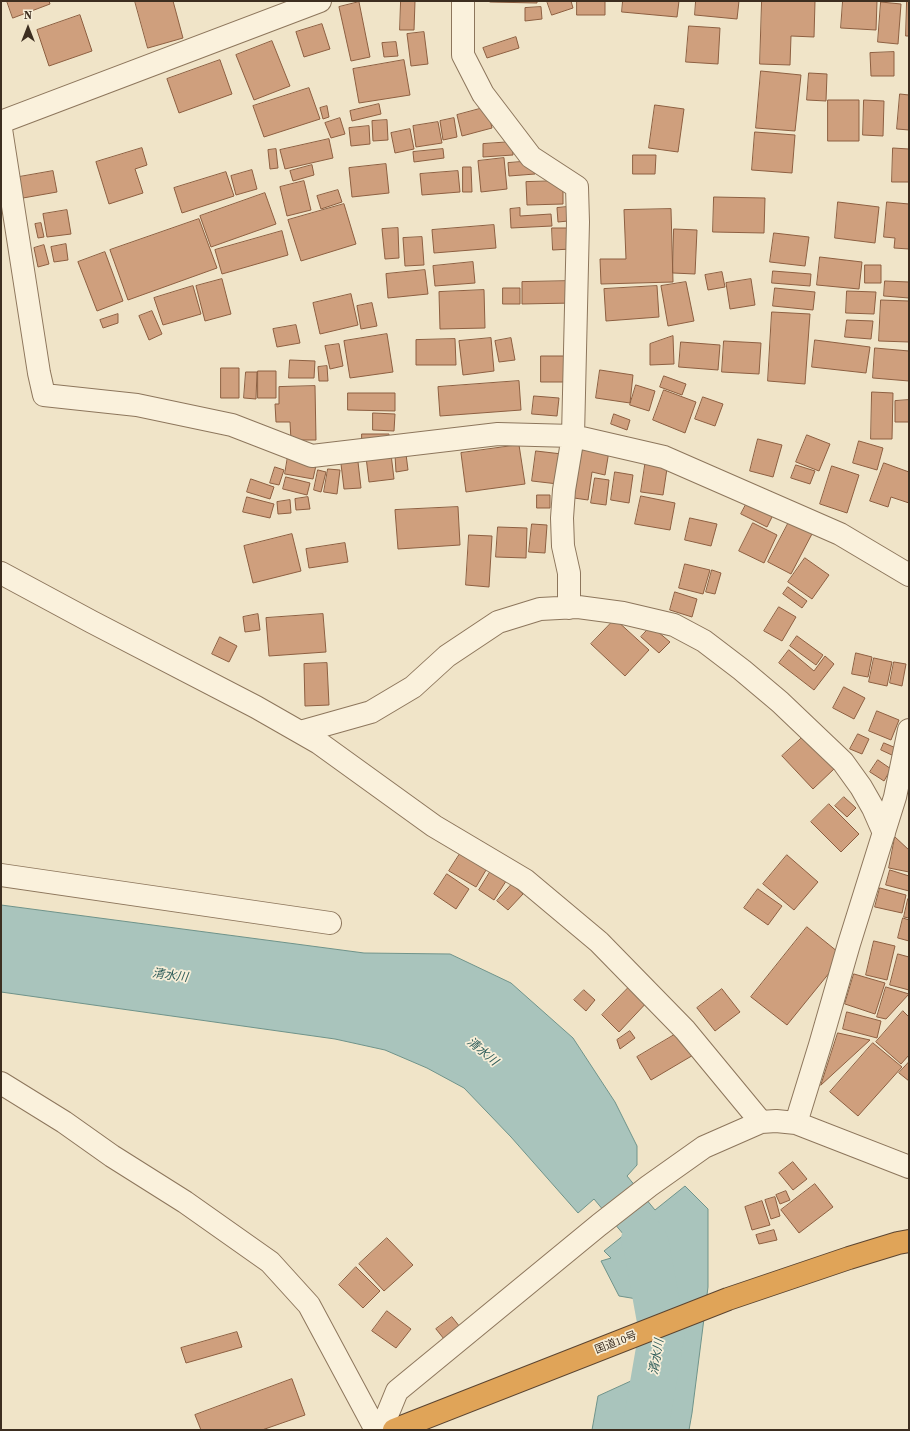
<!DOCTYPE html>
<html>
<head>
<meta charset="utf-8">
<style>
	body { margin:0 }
	#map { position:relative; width:910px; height:1431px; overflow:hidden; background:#f0e4c8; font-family:"Source Serif 4",serif }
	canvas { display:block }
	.frame { position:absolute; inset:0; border:2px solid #3d2e20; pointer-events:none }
	.north { position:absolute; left:8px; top:8px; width:40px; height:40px; -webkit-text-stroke:3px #f7eed8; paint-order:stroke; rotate:0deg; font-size:11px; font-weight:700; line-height:16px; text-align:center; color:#3d2e20 }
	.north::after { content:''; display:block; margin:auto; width:14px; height:18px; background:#3d2e20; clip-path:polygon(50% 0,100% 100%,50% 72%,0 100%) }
</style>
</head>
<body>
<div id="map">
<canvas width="910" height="1431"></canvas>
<div class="frame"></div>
<div class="north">N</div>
</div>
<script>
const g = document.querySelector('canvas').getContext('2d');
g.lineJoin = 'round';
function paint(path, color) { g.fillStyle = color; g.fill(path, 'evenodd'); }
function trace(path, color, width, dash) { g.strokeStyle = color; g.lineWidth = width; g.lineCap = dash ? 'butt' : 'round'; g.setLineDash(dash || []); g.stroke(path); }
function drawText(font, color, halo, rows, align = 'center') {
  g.font = font + ' "Source Serif 4","Noto Sans JP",serif'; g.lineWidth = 3.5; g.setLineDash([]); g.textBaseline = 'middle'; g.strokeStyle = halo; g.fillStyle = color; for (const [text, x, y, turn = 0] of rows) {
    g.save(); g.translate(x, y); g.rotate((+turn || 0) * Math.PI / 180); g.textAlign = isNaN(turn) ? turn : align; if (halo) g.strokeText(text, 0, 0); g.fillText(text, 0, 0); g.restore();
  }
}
const water = new Path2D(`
	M1,905L364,953L450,954L511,983L573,1038L615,1102L637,1146V1165L627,1176L655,1210L685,1186L708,1209V1287L692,1413L689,1430H592L598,1396L655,1370L661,1303L619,1296L601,1261L611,1258L604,1251L624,1235L594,1199L578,1213L511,1137L464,1088L427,1068L385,1050L335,1039L1,992Z`);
paint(water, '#a9c4bc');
trace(water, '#6f938a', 1);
trace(new Path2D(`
	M644,1240L646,1244L662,1332L645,1430`), '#a9c4bc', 46);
const building = new Path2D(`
	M7,1H49L50,4L13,18Z
	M135,1H173L183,38L148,48Z
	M401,1H415L414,30H400Z
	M490,1H537V3L490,2Z
	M547,1H571L573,8L552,15Z
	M577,1H605V15H577Z
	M623,1H679L677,17L622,12Z
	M696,1H739L737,19L695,15Z
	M762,1H815L814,37L791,36L790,65L760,64Z
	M843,1H877L876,30L841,28Z
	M907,1H909V36H906Z
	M359,2L370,57L351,61L339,7Z
	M881,2L901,4L898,44L878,42Z
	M541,7L542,19L525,21V8Z
	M80,15L92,51L49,66L37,30Z
	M322,24L330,49L304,57L296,32Z
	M689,26L720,28L718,64L686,62Z
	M424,32L428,64L411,66L407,34Z
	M516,37L519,48L487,58L483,48Z
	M272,41L290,86L254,100L236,55Z
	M396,42L398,56L384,57L382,43Z
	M894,52V76H871L870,53Z
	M220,60L232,94L179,113L167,79Z
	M404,60L410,95L359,103L353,69Z
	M761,71L801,75L795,131L756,128Z
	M809,73L827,74L826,101L807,100Z
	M309,88L320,119L264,137L253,106Z
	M900,94L909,95V130L897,129Z
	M828,100H859V141H828Z
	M864,100L884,101L883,136L863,135Z
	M379,104L381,114L352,121L350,111Z
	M655,105L684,109L678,152L649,148Z
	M327,106L329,117L323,119L320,108Z
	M487,107L492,128L462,136L457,115Z
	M340,118L345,134L331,138L325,123Z
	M454,118L457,137L443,140L440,121Z
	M387,120L388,140L373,141L372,121Z
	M438,122L442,143L416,147L413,126Z
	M369,126L370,144L351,146L349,128Z
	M410,129L414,149L395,153L391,133Z
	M755,132L795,135L792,173L752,170Z
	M329,139L333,158L285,169L280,150Z
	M512,142L513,155L483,157V144Z
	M142,148L147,165L135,169L143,193L109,204L96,162Z
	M893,148L909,149V182H892Z
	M276,149L278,168L270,169L268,150Z
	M443,149L444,158L414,162L413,152Z
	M633,155H656L655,174H633Z
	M504,158L507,189L481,192L478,161Z
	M534,161L535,174L509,176L508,163Z
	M386,164L389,193L352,197L349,168Z
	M312,165L314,175L293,181L290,171Z
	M463,167H471L472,192H463Z
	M252,170L257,189L236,195L231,176Z
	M53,171L57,192L23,198L19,177Z
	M458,171L460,192L422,195L420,174Z
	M226,172L234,196L182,213L174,188Z
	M304,181L311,210L287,216L280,187Z
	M563,181V204L527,205L526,182Z
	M338,190L342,202L321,209L317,196Z
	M265,193L276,224L211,247L200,216Z
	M714,197L765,198L764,233L713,232Z
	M838,202L879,207L875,243L835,238Z
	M887,202L909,204V249L894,248L895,238L884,237Z
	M344,204L356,244L301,261L288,220Z
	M567,207L568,221L558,222L557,208Z
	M520,208V216L551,214L552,226L511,228L510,209Z
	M671,209L673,282L601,284L600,259H626L624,210Z
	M67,210L71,234L47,237L43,214Z
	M199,219L217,268L128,300L110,250Z
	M41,223L44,237L38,238L35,224Z
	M494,225L496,248L434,253L432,230Z
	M398,228L399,258L385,259L382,229Z
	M552,228H570L571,249L553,250Z
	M674,229L697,230L695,274L673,273Z
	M282,231L288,255L222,274L215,250Z
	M774,233L809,237L805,266L770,262Z
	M422,237L424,265L405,266L403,238Z
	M66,244L68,260L54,262L51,247Z
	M44,245L49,264L38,267L34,248Z
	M105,252L123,301L97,311L78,262Z
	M820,257L862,262L859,289L817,285Z
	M473,262L475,283L435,286L433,266Z
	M865,265H881V283H865Z
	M425,270L428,294L388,298L386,274Z
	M773,271L811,274L810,286L772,283Z
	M722,272L725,287L708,290L705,275Z
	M222,279L231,314L205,321L196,286Z
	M751,279L755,305L730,309L726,283Z
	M572,281L573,303L522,304V282Z
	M885,281L909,282V298L884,296Z
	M686,282L694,321L668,326L661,286Z
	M193,286L201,314L163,325L154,298Z
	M657,286L659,317L606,321L604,289Z
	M503,288H520V304H503Z
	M775,288L815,292L813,310L773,306Z
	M484,290L485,328L440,329L439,292Z
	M847,291L876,292L874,314L846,313Z
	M351,294L358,325L320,334L313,303Z
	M881,300L909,301V342L879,341Z
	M372,303L377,326L361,329L357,306Z
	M152,311L162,334L149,340L139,316Z
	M772,312L810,314L805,384L768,381Z
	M118,314V323L103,328L100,320Z
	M847,320L873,321L871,339L845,337Z
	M296,325L300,343L277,347L273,329Z
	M387,334L393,372L350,378L344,341Z
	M673,336L674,364L650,365V344Z
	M491,338L494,371L463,375L459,341Z
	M511,338L515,360L499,362L495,341Z
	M455,339L456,365H416V340Z
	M815,340L870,347L866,373L812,367Z
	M724,341L761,343L759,374L722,372Z
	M681,342L720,345L718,370L679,367Z
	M339,344L343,366L330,369L325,346Z
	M875,348L909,351V381L873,378Z
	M541,356H568V382H541Z
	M290,360L315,361L314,378H289Z
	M327,366L328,381H319L318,367Z
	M221,368H239V398H221Z
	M600,370L633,375L630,403L596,398Z
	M258,371H276V398H258Z
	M246,372H257L256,399L244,398Z
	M664,376L686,384L682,395L660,387Z
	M519,381L521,410L440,416L438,387Z
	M636,385L655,391L649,411L630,405Z
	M315,386L316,440H291L290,422H276L275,404H279V387Z
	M664,390L696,402L685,433L653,420Z
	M872,392L893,393L892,439H871Z
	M348,393H395V411L348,410Z
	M534,396L559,398L557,416L532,414Z
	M703,397L723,404L715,426L695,419Z
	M909,400V422H895V401Z
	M373,413L395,414L394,431L373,430Z
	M614,414L630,420L627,430L611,424Z
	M362,434H389V444H362Z
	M807,435L830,444L819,471L796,462Z
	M758,439L782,445L773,477L750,471Z
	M859,441L883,448L877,470L853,463Z
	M519,445L525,484L466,492L461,453Z
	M583,447L609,451L605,475L592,472L588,500L574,498Z
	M536,451L562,454L558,484L532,481Z
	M391,454L394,479L369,482L366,457Z
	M406,454L408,470L396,472L395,455Z
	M288,456L317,461L313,479L285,474Z
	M646,459L668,462L663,495L641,492Z
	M358,462L361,488L344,489L341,464Z
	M884,463L909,472V503L891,497L888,507L870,501Z
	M796,465L815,471L810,484L791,478Z
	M832,466L859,475L847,513L820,504Z
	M275,467L284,470L279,485L270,483Z
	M328,469L340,470L337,494L324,492Z
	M318,470L326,472L321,492L314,490Z
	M615,472L633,475L629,503L611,500Z
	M286,477L310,483L307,495L283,489Z
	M595,478L609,480L606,505L591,503Z
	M251,479L274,487L270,499L247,492Z
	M537,495H550V508H537Z
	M641,496L675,503L670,530L635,524Z
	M247,497L274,504L270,518L243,512Z
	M308,497L310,509L296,510L295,499Z
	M750,497L775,511L767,527L741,514Z
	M290,500L291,513L278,514L277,502Z
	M458,507L460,545L398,549L395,510Z
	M690,518L717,524L711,546L685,540Z
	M790,520L813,532L791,574L768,562Z
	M753,523L777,535L764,563L739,551Z
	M532,524L547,525L545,553L529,552Z
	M498,527L527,528L526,558L496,557Z
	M292,534L301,571L253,583L244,546Z
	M469,535L492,536L489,587L466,585Z
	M345,543L348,562L309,568L306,549Z
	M805,558L829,575L812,599L788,582Z
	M685,564L710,570L703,594L679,588Z
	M712,570L721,573L715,594L706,592Z
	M788,587L807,601L802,608L783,594Z
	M675,592L697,599L692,617L670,610Z
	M779,607L796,617L782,641L764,631Z
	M258,614L260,630L245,632L243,617Z
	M323,614L326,652L269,656L266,618Z
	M615,619L649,650L625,676L591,644Z
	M651,626L670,642L659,653L641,637Z
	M797,636L823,655L816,665L790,646Z
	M220,637L237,646L229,662L212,654Z
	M789,650L814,671L825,656L834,664L814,690L779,663Z
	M856,653L872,657L868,677L852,674Z
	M874,658L892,662L887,686L869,682Z
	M894,662L906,664L902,686L890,683Z
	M327,663L329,705L305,706L304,664Z
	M844,687L865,698L854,719L833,708Z
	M877,711L899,720L891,740L869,731Z
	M858,734L869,739L862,754L850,749Z
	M804,736L834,769L813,789L782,756Z
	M884,743L896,748L894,756L881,750Z
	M878,760L891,769L884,781L870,772Z
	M844,797L856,808L847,817L835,806Z
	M829,804L859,834L841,852L811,822Z
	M895,837L909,850V872L889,868Z
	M463,849L489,865L476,887L449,871Z
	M787,855L818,882L794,910L763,884Z
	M492,869L508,878L494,900L479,890Z
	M890,870L909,876V891L886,885Z
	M447,874L469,889L456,909L434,894Z
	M512,884L523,894L508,910L497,901Z
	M880,888L906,895L902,913L875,907Z
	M758,889L782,906L768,925L744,908Z
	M908,899L909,900V918L904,917Z
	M903,918L909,920V941L898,938Z
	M807,927L843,956L787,1025L751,997Z
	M874,941L895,946L887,980L866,975Z
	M898,954L909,957V990L890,985Z
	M854,974L885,983L875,1014L845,1004Z
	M633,983L650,999L619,1032L602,1015Z
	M886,987L909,994L886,1019L877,1017Z
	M722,989L740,1012L715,1031L697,1008Z
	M584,990L595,1000L586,1011L574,1000Z
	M903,1011L909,1017V1055L901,1064L876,1042Z
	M847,1012L881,1021L877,1038L843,1029Z
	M630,1031L635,1038L620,1049L617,1040Z
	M681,1031L695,1054L651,1080L637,1057Z
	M838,1033L870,1040L821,1085Z
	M873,1043L902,1067L858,1116L830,1092Z
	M909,1062V1081L899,1073Z
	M793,1162L807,1179L793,1190L779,1173Z
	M815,1184L833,1207L799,1233L781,1210Z
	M786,1191L790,1200L780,1204L776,1195Z
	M775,1197L780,1216L771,1219L765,1200Z
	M762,1201L770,1225L752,1230L745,1207Z
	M774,1230L777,1240L759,1244L756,1235Z
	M387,1238L413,1265L384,1291L359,1264Z
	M356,1267L380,1291L363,1308L339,1285Z
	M387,1311L411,1329L396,1348L372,1331Z
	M452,1317L460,1327L444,1339L436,1329Z
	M237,1332L242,1347L186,1363L181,1348Z
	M292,1379L305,1415L262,1430H201L195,1415Z`);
paint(building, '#cf9f7d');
trace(building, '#8d5f41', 1);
const street = new Path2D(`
	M463,1V55L483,94L531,157L577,187L578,222L573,436L564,490L562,518L563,546L569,573V608
	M1,122L320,1
	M1,129L39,373L44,395L137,405L232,425L312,456L498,434L573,436L664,457L840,534L909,575
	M1,573L92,622L256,707L319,743L434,826L525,880L599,942L685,1030L761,1122
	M300,732L371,712L413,687L447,656L498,622L540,609L578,607L623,613L674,625L704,641L742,670L780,702L843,762L861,787L873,808L884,833
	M1,875L330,923
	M1,1083L64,1122L112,1156L185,1202L270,1262L309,1305L376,1430
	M796,1123L820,1045L849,944L895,797L909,730
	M381,1430L397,1391L599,1225L649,1186L704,1147L761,1122L776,1121L796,1123L909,1167`);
const highway = new Path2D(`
	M394,1430L728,1299L849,1258L898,1243L909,1241`);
trace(street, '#8d765c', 24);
trace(highway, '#5b4430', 24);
trace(street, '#faf1dc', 22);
trace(highway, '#e0a458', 22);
drawText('11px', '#3d2e20', '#f7eed8', [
	["国道10号",616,1343,-21]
]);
drawText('italic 12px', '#2f5d5a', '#f7eed8', [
	["清水川",170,976,7],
	["清水川",482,1052,40],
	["清水川",657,1357,-80]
]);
</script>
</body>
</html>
